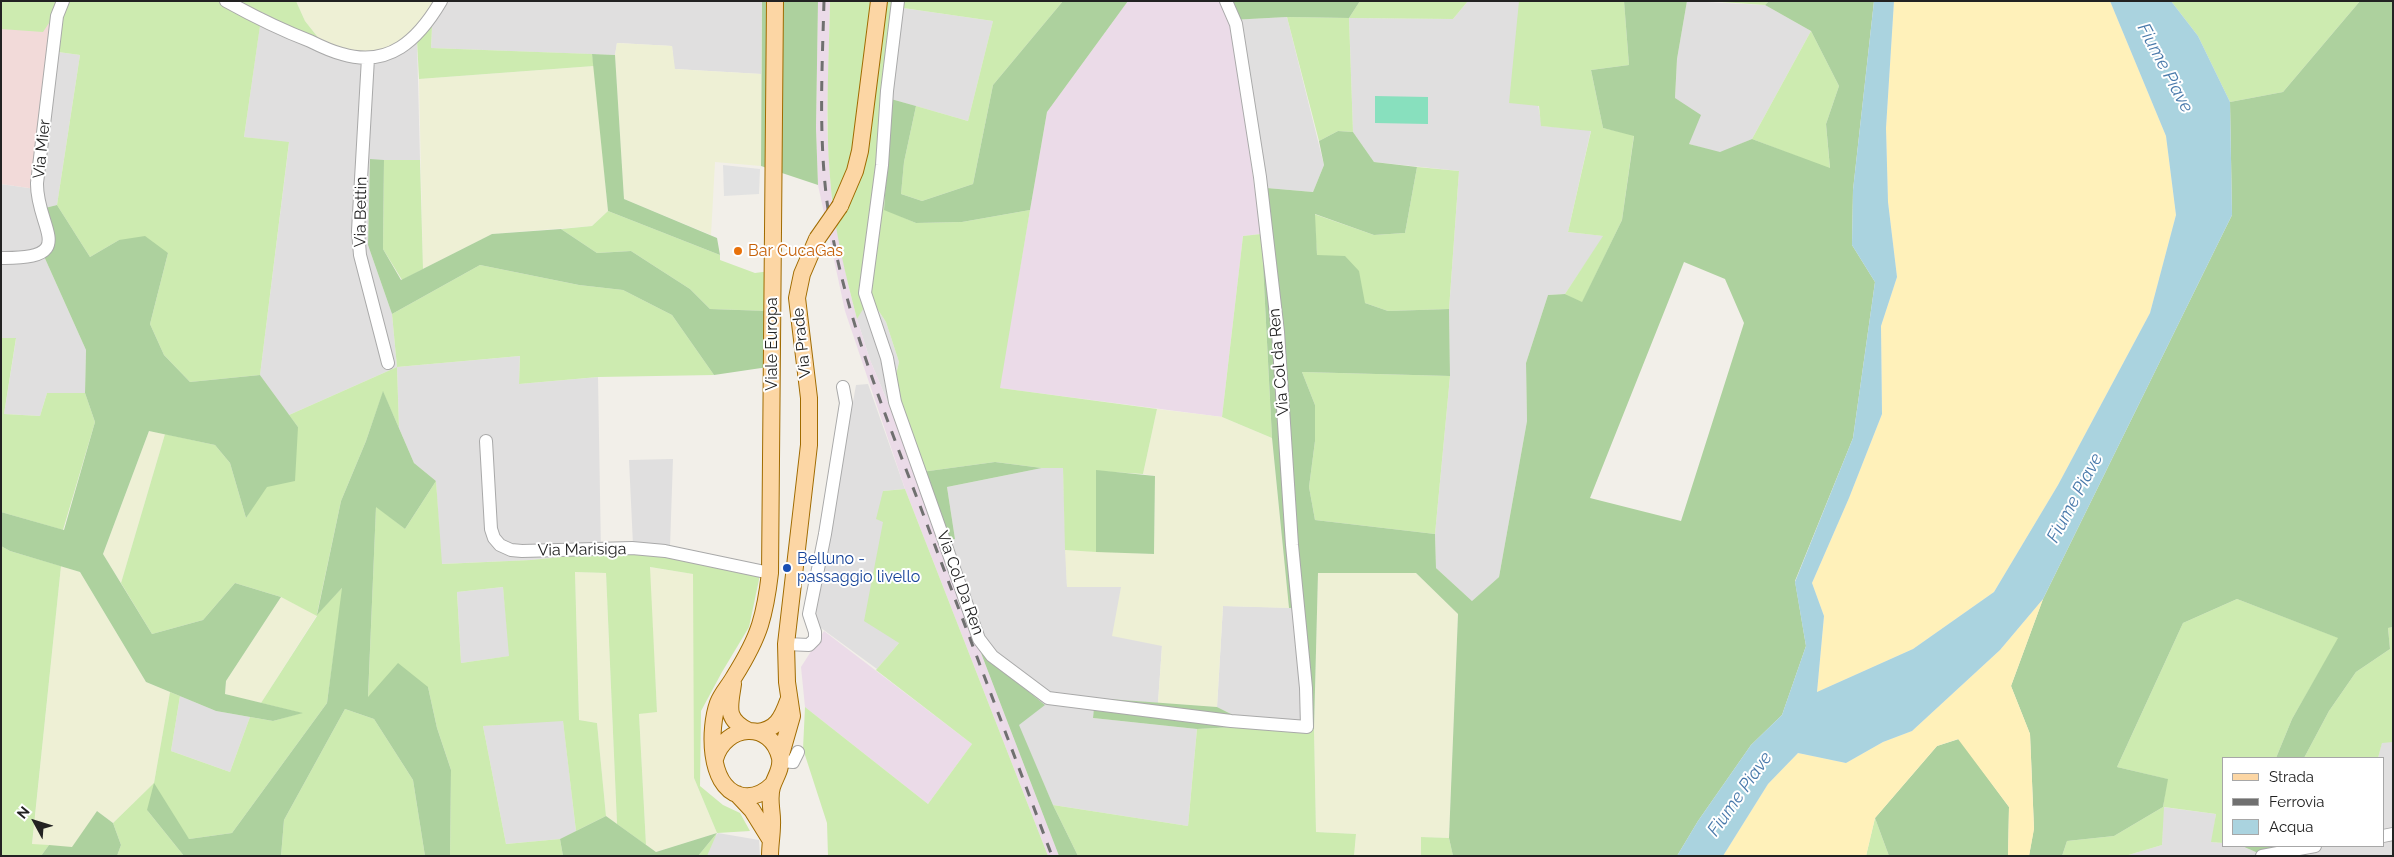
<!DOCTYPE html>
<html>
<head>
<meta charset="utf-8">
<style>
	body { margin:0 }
	#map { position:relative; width:2394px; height:857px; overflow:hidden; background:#f2efe9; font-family:Raleway,sans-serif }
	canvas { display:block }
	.frame { position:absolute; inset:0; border:2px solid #222; pointer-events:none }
	.legend { position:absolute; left:2222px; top:757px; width:162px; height:90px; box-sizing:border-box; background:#fff; border:1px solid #a7a7a7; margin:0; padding:6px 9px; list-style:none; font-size:15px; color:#222 }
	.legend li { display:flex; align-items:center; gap:10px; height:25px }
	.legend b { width:25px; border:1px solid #a7a7a7 }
	.north { position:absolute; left:10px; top:797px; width:50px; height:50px; -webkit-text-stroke:4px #fff; paint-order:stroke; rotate:309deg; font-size:14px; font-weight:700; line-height:20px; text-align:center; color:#222 }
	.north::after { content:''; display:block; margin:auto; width:18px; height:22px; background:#222; clip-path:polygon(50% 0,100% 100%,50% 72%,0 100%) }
</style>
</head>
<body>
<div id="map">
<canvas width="2394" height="857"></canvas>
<div class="frame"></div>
<ul class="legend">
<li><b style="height:6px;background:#fcd6a4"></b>Strada</li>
<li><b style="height:6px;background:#707070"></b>Ferrovia</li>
<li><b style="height:14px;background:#aad3df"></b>Acqua</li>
</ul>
<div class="north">N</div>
</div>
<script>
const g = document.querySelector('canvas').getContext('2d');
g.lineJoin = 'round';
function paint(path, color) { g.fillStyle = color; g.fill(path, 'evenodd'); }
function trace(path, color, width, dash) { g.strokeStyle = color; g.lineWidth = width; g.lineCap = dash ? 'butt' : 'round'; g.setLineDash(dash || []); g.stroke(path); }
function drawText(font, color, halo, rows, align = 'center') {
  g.font = font + ' Raleway,sans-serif'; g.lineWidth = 4; g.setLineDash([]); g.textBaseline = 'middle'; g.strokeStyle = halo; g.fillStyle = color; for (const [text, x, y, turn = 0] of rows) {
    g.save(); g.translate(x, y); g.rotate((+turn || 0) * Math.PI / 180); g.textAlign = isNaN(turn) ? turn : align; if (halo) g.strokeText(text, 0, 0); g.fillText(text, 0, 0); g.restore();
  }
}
paint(new Path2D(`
	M436,1H762L761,74L674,69L672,46L617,43L615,55L431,48L433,6Z
	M1468,1H1527L1519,2L1542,126L1591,130L1568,232L1604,236L1565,294L1548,295L1526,363L1527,421L1499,577L1472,601L1436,568L1435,534L1450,376L1449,309L1459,171L1374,162L1353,132L1349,18L1453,19Z
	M1687,1L1765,5L1811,31L1752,139L1720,153L1689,144L1675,98L1677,59Z
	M903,8L993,21L968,121L891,99Z
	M262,11L324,45L417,40L420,160H370L368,245L392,314L397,367L520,356L519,384L598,377L601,553L531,560L441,564L436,481L414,463L399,428L397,367L289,415L260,375L289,143L244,137Z
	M1287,17L1324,165L1313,192L1255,187L1231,20Z
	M51,51L80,55L57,205L42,209L43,254L86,350L85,393H47L40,416L4,414L16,339L1,338V184L36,189Z
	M869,297L886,322L899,362L889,405L870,360L857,319Z
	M868,384L905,489L883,491V522L899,643L877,669L821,628L816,624L815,615L856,385Z
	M673,459L670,547L633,545L629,460Z
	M1042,468H1063L1067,587H1121L1162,646L1158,703L1096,698L1093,718L1197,729L1188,826L1053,805L1018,725L1044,705L981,653L939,544L955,539L947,487Z
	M503,587L510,656L461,663L457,592Z
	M1223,606L1301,608L1306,729L1255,726L1217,707Z
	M180,696L216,711L250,717L230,772L171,751Z
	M563,720L576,831L560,839L506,844L483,726Z
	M2382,742H2393V856H2310V851L2272,856L2275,846H2383V758H2378Z
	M2163,807L2216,814L2212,842L2223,843V846H2242L2258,853L2256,856H2125L2162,845Z
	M718,833L759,840L760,856H698Z`), '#e0dfdf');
paint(new Path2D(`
	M56,13L36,189L1,184V29Z`), '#f2dad9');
paint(new Path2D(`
	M818,1H830L827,125L830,176L832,202L848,284L857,319L870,360L889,405L939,544L1059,856H1048L905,489L845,311L818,185L816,128Z
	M1128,1H1219L1231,20L1261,234L1243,236L1222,417L999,388L1047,112Z
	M824,631L972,744L928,804L805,707L801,667Z`), '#ebdbe8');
paint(new Path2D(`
	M296,1H436L417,40L389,51L354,54L324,45L305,21Z
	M617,43L672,46L675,69L761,74V166L715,162L711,235L624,199L615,55Z
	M594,66L608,211L592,226L492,234L423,269L419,79Z
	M1157,409L1222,417L1272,438L1289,608L1223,606L1217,707L1158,703L1162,646L1112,636L1121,587H1067L1065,550L1154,554L1155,476L1143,474Z
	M149,431L165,434L121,583L103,554Z
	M61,566L80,572L146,682L170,692L154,783L113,823L97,811L72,848L32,845Z
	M649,567L694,574V778L717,833L656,852L646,845L639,714L657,711Z
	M575,572L606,573L617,824L606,816L597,723L579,720Z
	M1318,573H1416L1458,614L1449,838L1421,837V856H1354L1356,834L1316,832L1314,729Z
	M281,597L317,615L261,703L225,694L226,681Z`), '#eef0d5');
paint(new Path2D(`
	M1,1H296L305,21L324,45L262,12L244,137L289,142L260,375L190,382L164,355L150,324L168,253L119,240L90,257L57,205L80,55L51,51L55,14L43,32L1,29Z
	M830,1H1063L993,85L973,184L922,201L901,194L904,162L916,106L968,121L993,21L903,8L891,99L884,209L916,223L962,222L1030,210L1000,388L1157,409L1143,474L1096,471V552L1065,550L1063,468H1042L995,462L914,473L889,405L899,362L886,322L870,298L857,319C845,273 833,224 830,177C825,118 829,60 830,1Z
	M1360,1H1468L1453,19L1349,18L1353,132L1338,131L1319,141L1287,17L1349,18Z
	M1519,1H1624L1629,65L1591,70L1603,128L1634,135L1622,220L1582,303L1565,294L1603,236L1568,232L1591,131L1541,126L1539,106L1509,103Z
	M1706,1H1769L1765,5Z
	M2171,1H2360L2283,92L2230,102L2198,36Z
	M433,6L431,48L592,54L594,66L419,79L417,40Z
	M1811,31L1839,86L1826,124L1830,169L1752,139Z
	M384,160H420L423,269L402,280L383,249Z
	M1417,167L1459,171L1449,309L1388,311L1365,303L1317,255L1314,214L1374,235L1405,233Z
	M608,211L720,255V260L755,273L770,271L768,311L710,309L690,289L631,251L597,253L561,229L592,226Z
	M1261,234L1262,246L1272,438L1222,417L1243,236Z
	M480,265L579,285L623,290L672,315L714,375L598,377L519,384L520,356L397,367L399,428L383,392L366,441L341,501L317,614L343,587L327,703L232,833L189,839L147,810L184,856H117L121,845L113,823L154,783L170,692L180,696L171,751L230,772L250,717L273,721L301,713L261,703L317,616L281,597L235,583L203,620L152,634L121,583L165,434L215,445L230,463L246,518L298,427L289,415L397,367L392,314Z
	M1,338H16L4,414L40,416L47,393H85L95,422L63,530L1,512Z
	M1302,372L1450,376L1435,534L1315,520L1309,487L1315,441V405Z
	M436,481L442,564L531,560L601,553H669L760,575L749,627L722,672L701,711L700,786L723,805L740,813L750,831L717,833L707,856H698L717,833L694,778L693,574L650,567L657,712L639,714L646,845L617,824L606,573L575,572L579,720L597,723L606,816L576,831L563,721L483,726L506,844L560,839L563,856H450L451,770L437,728L428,687L368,698L376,506L405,529ZM503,587L509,656L461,663L457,592Z
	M905,489L1048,856H828L827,823L803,749L805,707L928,804L972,744L876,670L899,643L864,621L883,522L876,519L883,491Z
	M1,546L10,551L61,566L32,844L49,845L41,856H1Z
	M2237,599L2339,638L2292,719L2276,758H2223V843L2211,842L2216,814L2164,807L2162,845L2125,856H2062L2067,841L2114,836L2163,807L2167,779L2117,767L2183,623Z
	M2393,627V742L2382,743L2378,758H2304L2329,711L2356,672L2390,649L2388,628Z
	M345,709L374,719L413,780L425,856H281L284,820Z
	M1255,726L1314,729L1316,832L1356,834L1354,856H1078L1053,805L1188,826L1197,729Z
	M1875,818L1889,856H1866Z
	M1421,837L1449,838L1453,856H1421Z`), '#cdebb0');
paint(new Path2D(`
	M762,1H818L816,128L818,185L761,166Z
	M1063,1H1128L1047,112L1030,210L962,222L916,223L884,210L891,99L916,106L904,162L901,194L922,201L973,184L993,85Z
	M1219,1H1360L1349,18L1287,17L1231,20Z
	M1624,1H1687L1677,59L1675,98L1701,115L1689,144L1720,152L1752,139L1830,168L1826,124L1839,86L1811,31L1765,5L1769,1H1874L1853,190L1852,245L1875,282L1853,438L1795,581L1806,646L1782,715L1751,745L1698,821L1677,856H1453L1449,838L1458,614L1416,573H1318L1314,729H1306L1301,608H1289L1272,438L1262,246L1255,187L1313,192L1324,165L1319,141L1338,131L1353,132L1374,162L1417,167L1405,233L1374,235L1315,214L1317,255L1345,256L1359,271L1365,303L1388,311L1449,309L1450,376L1302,372L1315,405V441L1309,487L1315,520L1435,534L1436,568L1472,601L1499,577L1527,421L1526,363L1548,295L1565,294L1582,302L1622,220L1634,136L1603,128L1591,70L1629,65ZM1684,262L1725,279L1744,323L1681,521L1590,498Z
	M2360,1H2393V627L2388,628L2390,649L2356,672L2329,711L2304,758H2276L2292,719L2338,638L2237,599L2183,623L2117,767L2168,779L2163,807L2114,836L2067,841L2062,856H2029L2034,828L2030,734L2011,686L2043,599L2232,215L2230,102L2283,92Z
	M592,54L615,55L624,199L717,238L720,255L608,211Z
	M370,159L384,160L383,249L401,280L492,234L561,229L597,253L631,251L690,289L710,309L768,311V367L714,375L672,315L623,290L579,285L480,265L392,314L368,245Z
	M57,205L90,257L119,240L145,236L168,253L150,324L164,355L190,382L260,375L298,427L295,481L267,487L246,518L230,463L215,445L149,431L103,554L152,634L203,620L235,583L281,597L226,681L225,694L303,713L273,721L216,711L146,682L80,572L10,551L1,546V512L64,530L95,422L85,393L86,350L43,254L41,209Z
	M383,391L414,463L436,481L405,529L376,507L368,697L398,663L428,687L437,728L451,770L450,856H425L413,780L374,719L345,709L284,820L281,856H184L147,810L154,783L189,839L232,833L327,703L342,588L317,615L341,501L366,441Z
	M995,462L1042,468L947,487L955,539L939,544L914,473Z
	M1096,470L1155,476L1154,554L1096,552Z
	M981,653L1045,705L1019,725L1053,805L1078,856H1059Z
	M1095,698L1217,707L1255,726L1197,729L1093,718Z
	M1959,739L2009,807L2008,856H1889L1875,818L1937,746Z
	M97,811L113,823L121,845L117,856H41L49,845L72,847Z
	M606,816L656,852L717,833L698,856H563L560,839Z
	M2242,846H2275L2272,856L2258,853Z`), '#add19e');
paint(new Path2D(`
	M1894,1H2110L2166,136L2176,215L2150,313L2058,485L1994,592L1913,649L1817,692L1824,616L1812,583L1849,498L1882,414L1881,326L1897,277L1888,202L1886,128Z
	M2043,599L2011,686L2030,734L2034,829L2029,856H2008L2009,807L1958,739L1937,746L1875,818L1866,856H1723L1768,784L1798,753L1846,763L1883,742L1912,731L2000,650Z`), '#fff1ba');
paint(new Path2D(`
	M1375,96L1428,97V124L1375,123Z`), '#88e0be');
paint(new Path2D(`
	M723,165L760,169L759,194L724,196Z`), '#e2e2e2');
paint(new Path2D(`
	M1874,1H1894L1886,128L1888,202L1897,277L1881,326L1882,414L1849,498L1812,583L1824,616L1817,692L1913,649L1994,592L2058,485L2150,313L2176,215L2166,136L2110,1H2171L2198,36L2230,102L2232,215L2043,599L2000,650L1912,731L1883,742L1846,763L1798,753L1768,784L1723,856H1677L1698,821L1751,745L1782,715L1806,646L1795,582L1853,438L1875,282L1852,245L1853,190Z`), '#aad3df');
const minor = new Path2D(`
	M226,1C253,16 281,30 310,41C320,46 330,51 342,54C389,68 418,40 441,1
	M898,1L887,91L882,165L865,293L887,358L895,402L979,639L992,656L1048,698L1231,721L1307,727L1306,688L1292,545L1278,332L1260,177L1236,24L1226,1
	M368,58L358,231L360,255L388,363
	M1,258C81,259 36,228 37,183L57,16L63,1
	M486,441L491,529L494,538L500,545L511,550L522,551L632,548L665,551L770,573
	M786,644L809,645L815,639V632L809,614L825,534L846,403L843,387
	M780,761L793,762L798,752
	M2383,836L2393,834
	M2262,856L2315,846`);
const major = new Path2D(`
	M840,206L855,171L860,151L879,1
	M733,684C730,706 724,719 749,731
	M757,732C776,730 782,718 788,701
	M780,758L792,716L787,682L786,644L809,445V398L797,298L802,274L817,239
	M715,759C725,724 771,720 780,758C782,769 775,777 772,787C768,800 773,812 772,825C772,835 770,845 770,856
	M773,784C764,793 752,799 739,795C708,785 709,728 718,703C722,693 729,686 734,677C744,661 754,644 760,625C765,609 768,590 770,573L775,1
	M737,794L752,810L770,839`);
trace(minor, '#a9a9a9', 14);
trace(major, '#a06b00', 18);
trace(minor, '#fff', 12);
trace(major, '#fcd6a4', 16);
trace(new Path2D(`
	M824,1C822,73 818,145 829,216C846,319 885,414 922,511C965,626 1009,741 1052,856`), '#707070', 3, [10, 10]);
const majorBridge = new Path2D(`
	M817,239L840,206`);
trace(majorBridge, '#a06b00', 18, []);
trace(majorBridge, '#fcd6a4', 16);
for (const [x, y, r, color] of [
	[738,251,5,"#e8710a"],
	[787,568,5,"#1a4fb4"]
]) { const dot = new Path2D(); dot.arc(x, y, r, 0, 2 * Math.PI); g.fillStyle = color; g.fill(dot); trace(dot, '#fff', 2); }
drawText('16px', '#222', '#fff', [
	["Via Mier",42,149,-84],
	["Via Bettin",361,212,-89],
	["Via Prade",802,343,-96],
	["Viale Europa",772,344,-90],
	["Via Col da Ren",1279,362,-95],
	["Via Marisiga",582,550,-1],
	["Via Col Da Ren",960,583,70]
]);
drawText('16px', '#c56008', '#fff', [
	["Bar CucaGas",748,251]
], 'left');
drawText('16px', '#164399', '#fff', [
	["Belluno -",797,559],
	["passaggio livello",797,577]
], 'left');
drawText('italic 18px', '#4a7aab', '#fff', [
	["Fiume Piave",2165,68,62],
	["Fiume Piave",2075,498,-62],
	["Fiume Piave",1740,794,-55]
]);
</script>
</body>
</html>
